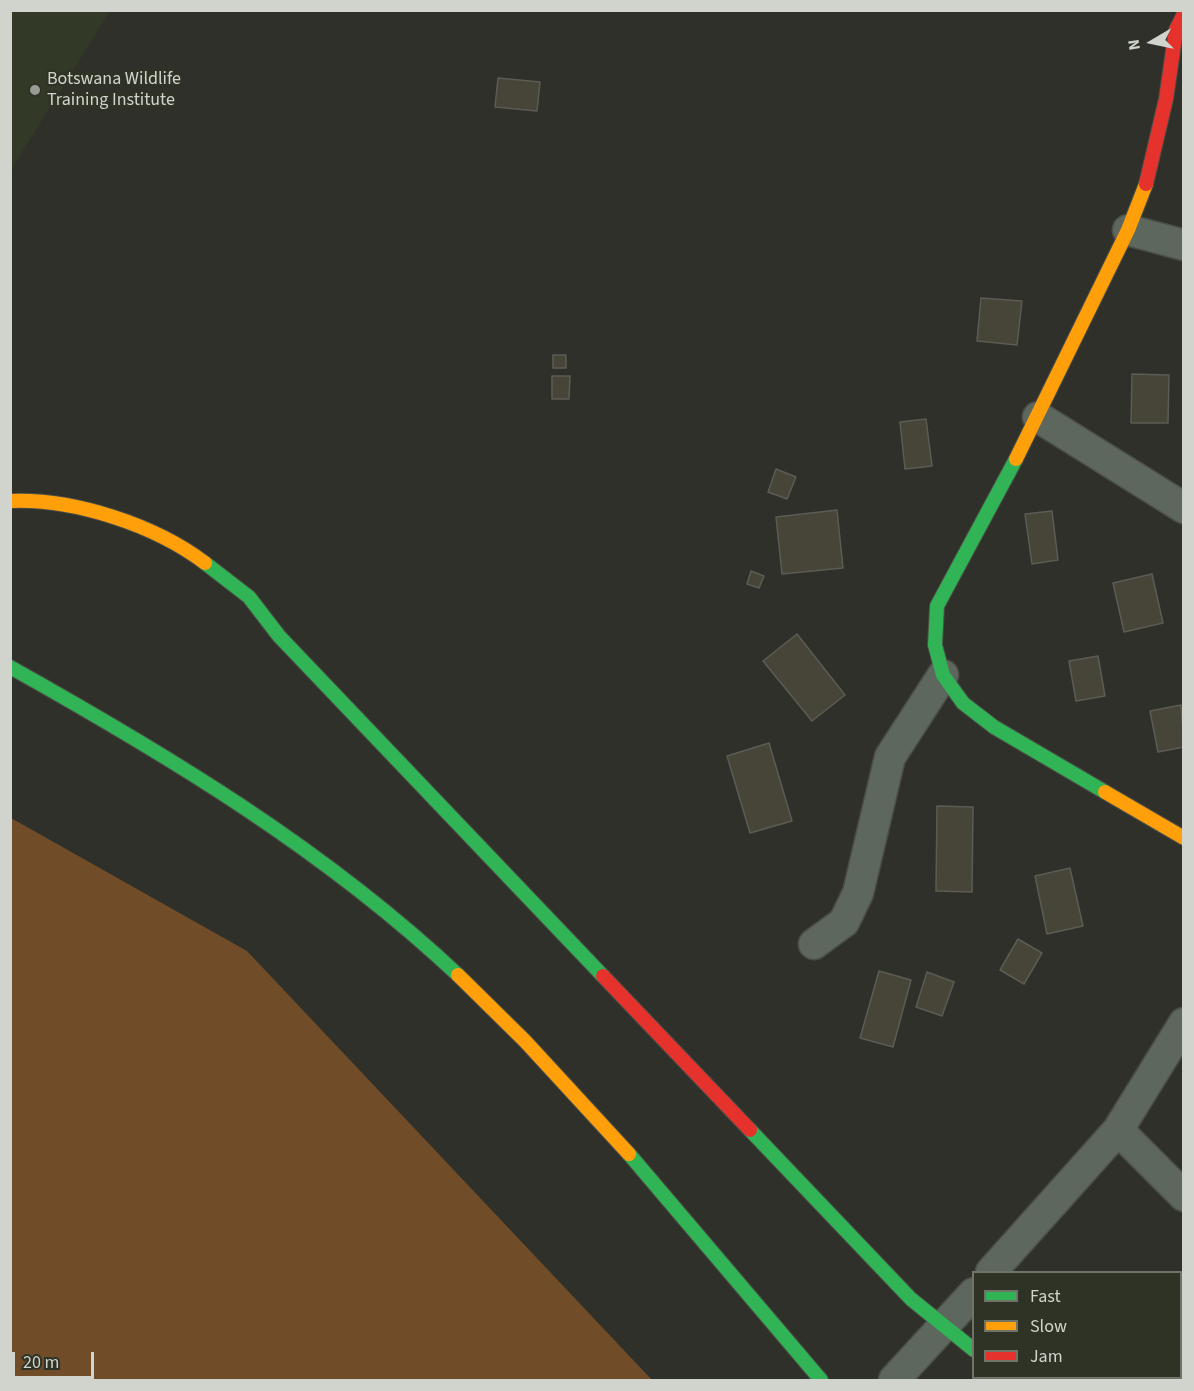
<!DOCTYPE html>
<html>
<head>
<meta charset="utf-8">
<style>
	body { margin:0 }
	#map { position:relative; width:1194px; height:1391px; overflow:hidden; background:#2e3029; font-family:"Source Sans 3",sans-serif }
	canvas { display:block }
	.frame { position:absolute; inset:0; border:12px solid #d1d4cc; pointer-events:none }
	.legend { position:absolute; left:972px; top:1271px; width:210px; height:108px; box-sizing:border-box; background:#2f3326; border:2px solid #707368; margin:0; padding:8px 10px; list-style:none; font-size:18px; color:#d1d4cc }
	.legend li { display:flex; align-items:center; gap:12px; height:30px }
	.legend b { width:30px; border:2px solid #707368 }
	.north { position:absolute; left:1122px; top:12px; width:60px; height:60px; -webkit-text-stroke:4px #2f3326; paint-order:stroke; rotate:261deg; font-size:16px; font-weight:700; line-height:24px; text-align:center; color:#d1d4cc }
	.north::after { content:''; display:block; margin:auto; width:21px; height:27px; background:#d1d4cc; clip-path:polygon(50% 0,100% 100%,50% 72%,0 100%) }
	.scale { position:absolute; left:12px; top:1352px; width:82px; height:27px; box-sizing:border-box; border:3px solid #d1d4cc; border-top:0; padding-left:8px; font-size:18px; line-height:21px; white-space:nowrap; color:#d1d4cc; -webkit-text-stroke:4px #2f3326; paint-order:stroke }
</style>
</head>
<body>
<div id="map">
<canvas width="1194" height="1391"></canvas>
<div class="frame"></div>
<ul class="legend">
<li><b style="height:8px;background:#30b455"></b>Fast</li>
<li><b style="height:8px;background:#ff9f0a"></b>Slow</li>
<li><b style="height:8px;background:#e5322d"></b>Jam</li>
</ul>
<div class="north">N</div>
<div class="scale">20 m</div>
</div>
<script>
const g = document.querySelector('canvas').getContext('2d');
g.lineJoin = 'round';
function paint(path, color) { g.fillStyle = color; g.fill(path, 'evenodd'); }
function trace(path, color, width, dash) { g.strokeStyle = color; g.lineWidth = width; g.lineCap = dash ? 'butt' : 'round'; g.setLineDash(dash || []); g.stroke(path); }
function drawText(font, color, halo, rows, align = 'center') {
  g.font = font + ' "Source Sans 3",sans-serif'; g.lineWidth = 5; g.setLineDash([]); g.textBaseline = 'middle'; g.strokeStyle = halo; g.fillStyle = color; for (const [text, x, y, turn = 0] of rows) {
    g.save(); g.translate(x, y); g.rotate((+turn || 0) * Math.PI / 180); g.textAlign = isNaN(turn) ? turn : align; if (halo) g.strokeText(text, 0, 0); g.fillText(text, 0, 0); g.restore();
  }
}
paint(new Path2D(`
	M11,10L110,11L11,170L10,11Z`), '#333927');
paint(new Path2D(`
	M11,818L247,951L652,1380H11Z`), '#714c28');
const building = new Path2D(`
	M498,78L540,82L537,111L495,107Z
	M981,298L1022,301L1017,345L977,341Z
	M553,355H566V368H553Z
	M1132,374L1169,375L1168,423H1131Z
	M552,376H570L569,399H552Z
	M926,419L932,466L905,469L900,422Z
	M776,469L796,477L787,499L768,492Z
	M837,510L843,568L782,574L776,517Z
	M1052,511L1058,560L1032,564L1025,514Z
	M751,571L764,576L759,588L747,584Z
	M1152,574L1163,623L1124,632L1113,583Z
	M797,634L845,695L812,721L763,661Z
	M1098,656L1105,696L1076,701L1069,661Z
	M1181,705L1184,747L1158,752L1150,711Z
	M769,743L792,821L750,833L727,756Z
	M937,806L973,807L972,892L936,891Z
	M1070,868L1083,926L1047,934L1035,876Z
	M1018,939L1042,953L1024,984L1000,970Z
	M879,971L911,980L893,1047L860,1038Z
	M927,972L954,982L942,1016L916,1007Z`);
paint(building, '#464537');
trace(building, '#5c5c56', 1.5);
const street = new Path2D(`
	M1128,230L1184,245
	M1038,417L1184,508
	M814,944L844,922L858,893L890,757L943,675
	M1118,1130L1184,1196
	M991,1272L1118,1130L1184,1023
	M1012,1378L1016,1380
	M894,1380L974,1293`);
const fast = new Path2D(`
	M1016,459L937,606L935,645L943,675L963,703L994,727L1105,792
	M205,563L249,597L279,636L603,976
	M10,667C169,756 325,850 458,975
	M750,1130L911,1299L974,1350
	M629,1154L821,1380`);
const slow = new Path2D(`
	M1016,459L1128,230L1146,184
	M10,501C73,498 155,525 205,563
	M1105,792L1184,838
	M458,975L525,1041L629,1154`);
const jam = new Path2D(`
	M1146,184L1166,99L1176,30L1184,14
	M603,976L750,1130`);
trace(street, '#4b4d47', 33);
trace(fast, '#4b4d47', 16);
trace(slow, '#4b4d47', 16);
trace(jam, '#4b4d47', 16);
trace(street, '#5d675e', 30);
trace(fast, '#30b455', 14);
trace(slow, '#ff9f0a', 14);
trace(jam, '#e5322d', 14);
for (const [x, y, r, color] of [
	[35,90,6,"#989b93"]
]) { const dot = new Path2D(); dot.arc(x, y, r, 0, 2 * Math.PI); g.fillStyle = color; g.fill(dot); trace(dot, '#2f3326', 2); }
drawText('18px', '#d1d4cc', '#2f3326', [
	["Botswana Wildlife",47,80],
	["Training Institute",47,101]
], 'left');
</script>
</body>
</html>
